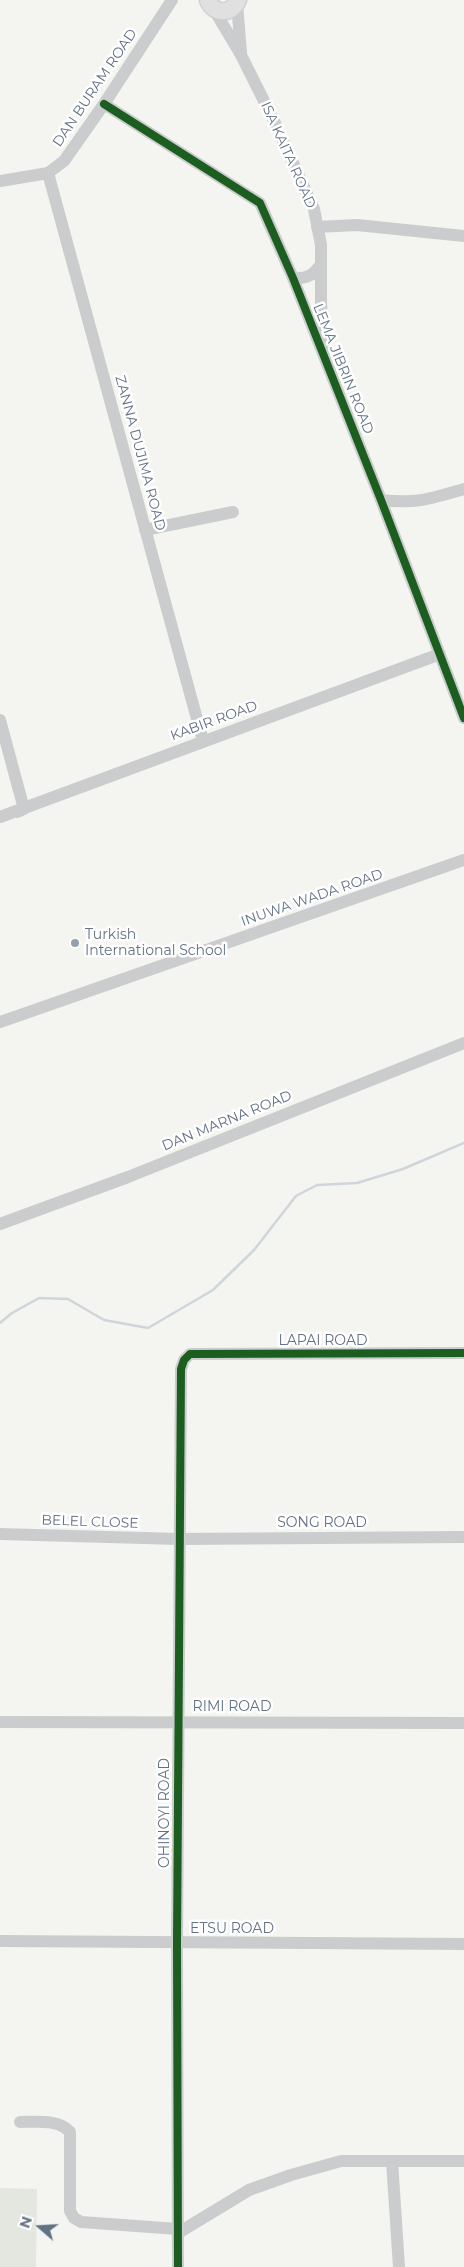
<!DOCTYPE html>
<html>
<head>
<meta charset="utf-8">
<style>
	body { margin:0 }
	#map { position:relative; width:464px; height:2267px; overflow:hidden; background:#f4f4f1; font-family:Montserrat,sans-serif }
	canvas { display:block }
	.north { position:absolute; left:15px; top:2202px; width:50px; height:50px; -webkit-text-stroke:4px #fff; paint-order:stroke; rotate:289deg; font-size:14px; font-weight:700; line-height:20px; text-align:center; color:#627284 }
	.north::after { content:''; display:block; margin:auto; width:18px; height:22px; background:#627284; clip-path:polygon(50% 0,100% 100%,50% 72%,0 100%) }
</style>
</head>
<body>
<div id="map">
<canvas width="464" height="2267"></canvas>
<div class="north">N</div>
</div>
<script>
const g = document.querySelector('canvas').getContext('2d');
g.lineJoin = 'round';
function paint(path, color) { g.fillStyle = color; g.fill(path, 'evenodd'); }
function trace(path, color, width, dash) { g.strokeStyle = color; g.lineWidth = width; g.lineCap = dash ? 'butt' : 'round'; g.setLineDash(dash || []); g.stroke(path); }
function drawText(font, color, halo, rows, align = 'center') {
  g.font = font + ' Montserrat,sans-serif'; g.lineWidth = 5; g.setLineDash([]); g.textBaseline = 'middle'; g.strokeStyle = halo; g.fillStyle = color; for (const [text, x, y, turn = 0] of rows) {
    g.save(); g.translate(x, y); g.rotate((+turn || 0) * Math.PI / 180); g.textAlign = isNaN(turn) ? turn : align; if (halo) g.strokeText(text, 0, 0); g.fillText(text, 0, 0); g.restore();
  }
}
paint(new Path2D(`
	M0,2188L37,2189L36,2267H0Z`), '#e3e7df');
trace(new Path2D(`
	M0,1323L12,1313L39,1298L68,1299L104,1320L148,1328L213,1290L254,1250L296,1196L317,1185L357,1183L403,1169L464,1143`), '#cfd6d9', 2.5);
const major = new Path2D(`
	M208,0C214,15 232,15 238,0`);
trace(major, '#d1d2d1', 19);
trace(new Path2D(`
	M237,3L241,53
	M213,8L241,55L274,121L314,209L321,245V305L326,347
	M104,104L260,203L293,278L381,500L464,718
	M48,173L203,741
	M0,181L48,173L64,161L104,104L172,0
	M317,227L357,225L464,236
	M293,278C307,279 314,275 321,264
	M381,500C417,504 430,499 464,489
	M145,530L233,512
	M0,720L24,809L17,812
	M0,817L440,654
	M0,1022L464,860
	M0,1224L128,1177L464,1043
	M0,1534L179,1539L464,1537
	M0,1722L464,1723
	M0,1941L464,1944
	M20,2122C36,2122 59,2119 70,2132V2211L74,2218L81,2222L178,2229
	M392,2161L399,2267
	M178,2233L249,2190L291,2175L341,2161H464
	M178,2267L177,1943L181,1369L184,1360L190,1354L464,1353`), '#cbcccd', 12);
trace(major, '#e0e0e0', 16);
trace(new Path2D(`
	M104,104L260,203L293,278L381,500L464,718
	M178,2267L177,1943L181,1369L184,1360L190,1354L464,1353`), '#1b5e20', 8);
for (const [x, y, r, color] of [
	[75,943,5,"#95a0aa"]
]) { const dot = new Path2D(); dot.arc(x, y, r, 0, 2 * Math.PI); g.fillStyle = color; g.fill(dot); trace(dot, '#fff', 2); }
drawText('14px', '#627284', '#fff', [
	["DAN BURAM ROAD",95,88,-56],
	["ISA KAITA ROAD",288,155,66],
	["LEMA JIBRIN ROAD",343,369,68],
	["ZANNA DUJIMA ROAD",140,453,75],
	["KABIR ROAD",214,721,-20],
	["INUWA WADA ROAD",312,898,-19],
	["DAN MARNA ROAD",227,1121,-22],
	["LAPAI ROAD",323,1341],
	["BELEL CLOSE",90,1522,2],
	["SONG ROAD",322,1523],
	["RIMI ROAD",232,1707],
	["OHINOYI ROAD",165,1813,-90],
	["ETSU ROAD",232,1929]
]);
drawText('14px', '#627284', '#fff', [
	["Turkish",85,935],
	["International School",85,951]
], 'left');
</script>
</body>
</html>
